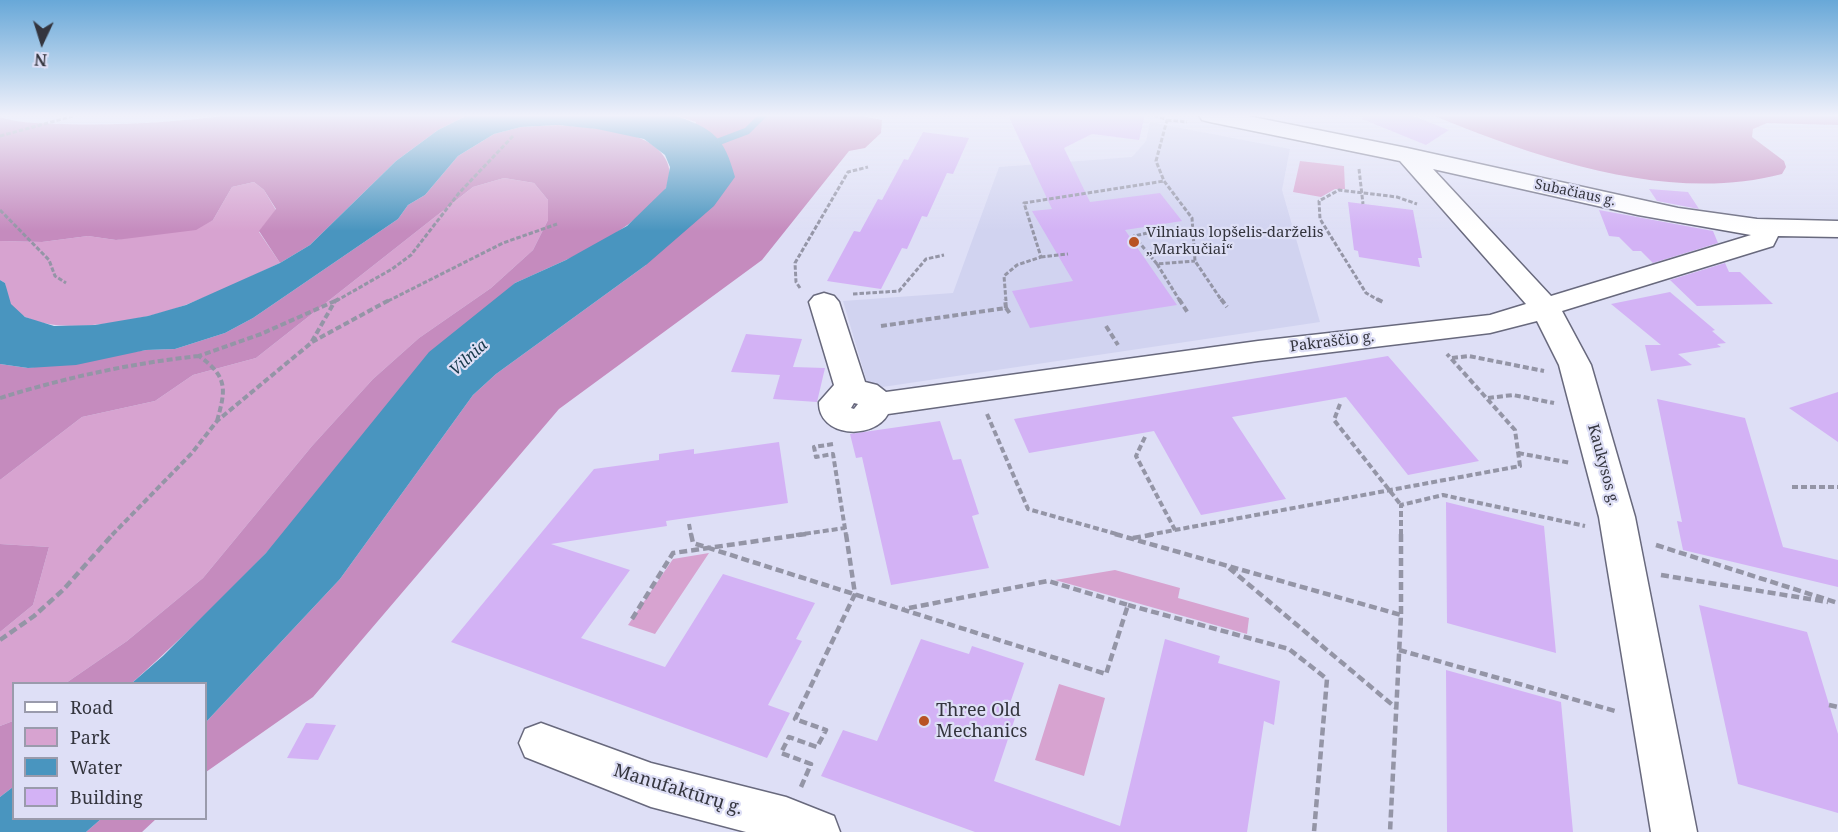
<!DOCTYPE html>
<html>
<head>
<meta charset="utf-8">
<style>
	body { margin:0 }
	#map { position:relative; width:1838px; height:832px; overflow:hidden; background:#dedff6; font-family:"Noto Serif",serif }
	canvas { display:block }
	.legend { position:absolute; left:12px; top:682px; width:195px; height:138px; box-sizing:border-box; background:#dedff6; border:2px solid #9a9bac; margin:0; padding:8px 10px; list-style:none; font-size:18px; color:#34353e }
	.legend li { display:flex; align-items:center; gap:12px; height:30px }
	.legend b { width:30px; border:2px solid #9a9bac }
	.north { position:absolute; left:12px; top:12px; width:60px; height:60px; -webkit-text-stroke:4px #dedff6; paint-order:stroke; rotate:184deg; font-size:16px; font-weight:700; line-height:24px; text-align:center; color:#34353e }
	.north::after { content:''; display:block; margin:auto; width:21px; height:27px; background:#34353e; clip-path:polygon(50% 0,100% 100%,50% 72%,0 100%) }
</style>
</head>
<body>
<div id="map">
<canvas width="1838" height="832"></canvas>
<ul class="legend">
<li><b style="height:8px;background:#fff"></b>Road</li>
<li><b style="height:16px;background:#d7a3d0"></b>Park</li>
<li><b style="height:16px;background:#4995bf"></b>Water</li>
<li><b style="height:16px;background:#d3b2f5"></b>Building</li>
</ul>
<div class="north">N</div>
</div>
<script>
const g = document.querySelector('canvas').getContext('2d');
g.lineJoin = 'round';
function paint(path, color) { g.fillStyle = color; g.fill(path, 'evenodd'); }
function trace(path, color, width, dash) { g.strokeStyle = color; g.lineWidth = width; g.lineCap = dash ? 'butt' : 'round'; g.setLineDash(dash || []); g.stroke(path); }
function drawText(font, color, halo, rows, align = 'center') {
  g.font = font + ' "Noto Serif",serif'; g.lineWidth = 4.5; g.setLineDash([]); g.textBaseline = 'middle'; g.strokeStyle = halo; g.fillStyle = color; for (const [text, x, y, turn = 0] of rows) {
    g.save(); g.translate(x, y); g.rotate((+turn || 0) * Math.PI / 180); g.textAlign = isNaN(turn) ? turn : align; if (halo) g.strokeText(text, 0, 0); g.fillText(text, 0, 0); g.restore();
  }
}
paint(new Path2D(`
	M1150,122L1290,149L1282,190L1320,322L869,389L843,301L953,293L999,167L1132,157L1146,141Z`), '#d1d3f0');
paint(new Path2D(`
	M1300,161L1344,166L1345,189H1335L1321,197L1293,192Z
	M504,178L534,183L548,200V220L533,250L491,288L419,338L373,379L312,446L203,578L127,641L66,683L14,684L13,721L0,726V632L33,605L49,547L0,544V480L82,417L155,401L193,375L256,358L473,187Z
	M254,182L264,190L276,210L259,232L280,263C250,277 219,292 188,304C150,319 39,344 11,305C8,300 6,290 5,283L0,280V241L42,242L88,236L116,240L213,220L232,187Z
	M709,553L655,634L628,625L673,559Z
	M1115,570L1180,588L1178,598L1249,618L1247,634L1055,580Z
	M1059,684L1105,698L1084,776L1035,760Z`), '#d7a3d0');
paint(new Path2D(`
	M231,115H468L438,130L396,161L310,245L280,263L259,231L276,209L264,190L254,182L232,187L213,220L196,230L116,240L88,236L42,242L0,241V117C21,124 42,123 64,124C120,126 175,122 231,115Z
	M674,115H858L882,120L881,133L865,148L849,151L762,260L559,409L313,697L206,772V722L340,579L473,395L496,374L646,265L696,122Z
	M1432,115H1838V125L1767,123L1753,129L1752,137L1784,161L1786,167L1782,174C1669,204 1537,158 1432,115Z
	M558,125C581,127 625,130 644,140C662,148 677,168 666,188C663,194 633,222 626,226C593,250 552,266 515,283C391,417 268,562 132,683H66L127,641L203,578L312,446L373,379L419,338L491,288L533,250L548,220V200L534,183L504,178L473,187L256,358L193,375L155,401L82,417L0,480V364L28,368L146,350L175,349L225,333L253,318L398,219L408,205L425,195L458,156L494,134L521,127Z
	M0,544L49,547L33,605L0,632Z
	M13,721V787L0,797V726Z
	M101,819H156L142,832H86Z`), '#c58bbe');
paint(new Path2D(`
	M468,115H674C713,129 724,136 735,177L714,206L646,265L496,374L473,395L340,579L206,722V684L132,683L163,656L266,553L429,352L515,283L566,260L627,226L666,188L670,167L665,155L644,139L597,129L558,125L521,127L494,134L458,156L425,195L408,205L398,219L253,318L225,333L175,349L146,350L76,365L28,368L0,364V280L5,283L11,304L25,317L54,326L95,325L148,316L186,305L280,263L310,245L396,161L438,130Z
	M13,787L14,818L101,819L86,832H0V797Z`), '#4995bf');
trace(new Path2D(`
	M710,145L747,131L763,115`), '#4995bf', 7);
paint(new Path2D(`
	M1008,115H1145L1139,140L1092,134L1064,148L1090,202L1160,193L1182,221L1125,230L1177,305L1030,328L1012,291L1073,281L1032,211L1052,209Z
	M1363,115H1411L1449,130L1426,145L1362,119Z
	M923,132L969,138L953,174L947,173L927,217L922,216L907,249L902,248L881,289L827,281L854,231L860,232L878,199L882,200L904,159L908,160Z
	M1649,189L1688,192L1699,209L1657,201Z
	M1348,202L1413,210L1422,258H1418L1420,267L1359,257L1358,251L1354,250Z
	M1599,210L1713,231L1718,243L1653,263L1641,251H1633L1619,237L1609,236Z
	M1725,263L1729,272H1740L1773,304L1697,306L1670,280Z
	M1670,292L1715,330L1712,331L1726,343L1717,344L1721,347L1678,354L1692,365L1651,371L1645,345H1661L1611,304Z
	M746,334L802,339L793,367L825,368L817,402L773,399L780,375L731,372Z
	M1388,356L1479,461L1408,475L1346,397L1232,417L1286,499L1201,515L1154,431L1029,453L1014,419Z
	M1838,392V442L1789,408Z
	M1657,399L1745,418L1783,547L1838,560V587L1683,550L1677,521L1682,522Z
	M940,421L953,460L961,459L979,514L972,516L989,568L891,585L862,457L856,458L850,434Z
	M779,442L788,503L666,521L667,526L551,544L630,570L581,638L665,667L723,574L815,603L796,639L802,641L768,705L790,713L767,758L451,642L594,469L659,460V454L694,449V454Z
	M1446,502L1544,526L1556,653L1447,623Z
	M1699,605L1807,632L1838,734V813L1738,784Z
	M921,639L969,654L972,646L1024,663L1008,709L1017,712L994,781L1120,826L1165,639L1220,656L1218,663L1280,681L1274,725L1264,721L1247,832H975L821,776L843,730L877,741Z
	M1446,670L1561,702L1573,832H1447Z
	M306,723L336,725L318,760L287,758Z`), '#d3b2f5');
const minor = new Path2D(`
	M1199,115H1243L1407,148L1678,208L1757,219L1838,221V237L1778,236L1773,246L1562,311L1591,365L1635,517L1697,832H1651L1599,517L1559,365L1537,321L1490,333L1258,361L888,414C873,441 818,437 819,402L834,385L809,302L814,296L824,293L834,296L839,302L865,382L877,385L886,392L1258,341L1490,315L1526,304L1400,161L1210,122L1202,120ZM1433,169L1638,215L1751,235L1551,296ZM854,403L858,404L854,409L851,408Z
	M541,723L651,763L786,797L834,816L840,832H746L651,807L525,757L519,743L525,729Z`);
trace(minor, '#68697d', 3);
trace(new Path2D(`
	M1154,115L1167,120L1156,161L1164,181L1192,218L1195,261L1222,301
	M1167,120L1187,122
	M0,136L77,115
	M1359,169L1363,204
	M0,210L49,260L55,276L66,283
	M1041,257L1068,254
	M1157,264L1134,236L1152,232L1193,233
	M800,288L796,282L795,263L848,172L868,167
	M853,294L899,291L926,259L944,255
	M336,301L392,269L411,255L459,193L513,136
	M388,301L503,243L557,224
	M1006,301L1004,276L1017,265L1041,257L1024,203L1164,181
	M1180,301L1157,264L1195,261
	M1380,301L1366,293L1320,219L1319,201L1339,190L1397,197L1417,204`), '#9495a6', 3, [4.5, 2]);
trace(new Path2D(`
	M1179,299L1188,313
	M1221,299L1227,307
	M1377,299L1383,302
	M1006,308L1011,315
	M881,326L1006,308L1005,299
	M1106,326L1118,345
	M312,342L391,299
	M1452,358L1469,356L1544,371
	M0,398C64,378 132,363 199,356
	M1488,398L1513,395L1554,403
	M1340,404L1334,420L1401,505
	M987,414L1028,509L1120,535
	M217,421C226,389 228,377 199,356L261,334L335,301
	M1145,437L1136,456L1175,530
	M833,444L814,447L816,457L833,454L846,535
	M1518,453L1571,463
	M1792,487H1838
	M689,524L691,535
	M112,535L192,453L217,421L311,343L335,301L339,299
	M796,535L845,528
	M1148,535L1520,466L1515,430L1447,354
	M1401,535V505L1443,495L1585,526`), '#9495a6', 4, [6, 3]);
trace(new Path2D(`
	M691,534L693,543L1106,674L1128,605L1048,581L904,609
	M1115,534L1401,615L1390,832
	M1401,534V615
	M1133,538L1156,534
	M1656,545L1838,603
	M1229,568L1395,707
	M1661,575L1828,602
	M1128,605L1289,649L1327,679L1314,832
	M632,619L673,553L806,534
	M0,640L34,616L63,590L113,534
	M1399,650L1615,711
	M1829,705L1838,707
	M801,787L811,764L781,753L789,737L817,747L826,730L795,719L855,594L846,534`), '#9495a6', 4.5, [8, 4]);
paint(minor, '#fff');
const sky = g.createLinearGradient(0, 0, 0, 231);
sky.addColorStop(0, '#68a8d8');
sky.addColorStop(0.5, '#f0f1fb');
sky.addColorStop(1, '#f0f1fb00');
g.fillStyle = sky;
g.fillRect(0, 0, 1838, 231);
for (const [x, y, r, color] of [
	[1134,242,6,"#b85324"],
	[924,721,6,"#b85324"]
]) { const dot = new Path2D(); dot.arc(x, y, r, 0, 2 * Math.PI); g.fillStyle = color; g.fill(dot); trace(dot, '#dedff6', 2); }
drawText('14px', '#34353e', '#dedff6', [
	["Subačiaus g.",1575,193,12]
]);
drawText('15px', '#34353e', '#dedff6', [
	["Vilniaus lopšelis-darželis",1146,233],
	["„Markučiai“",1146,250]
], 'left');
drawText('15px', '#34353e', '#dedff6', [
	["Pakraščio g.",1332,342,-7],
	["Kaukysos g.",1603,465,75]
]);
drawText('italic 16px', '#153749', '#dedff6', [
	["Vilnia",469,358,-42]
]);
drawText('18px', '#34353e', '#dedff6', [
	["Three Old",936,711],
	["Mechanics",936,732]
], 'left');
drawText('18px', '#34353e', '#dedff6', [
	["Manufaktūrų g.",678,790,17]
]);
</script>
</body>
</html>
